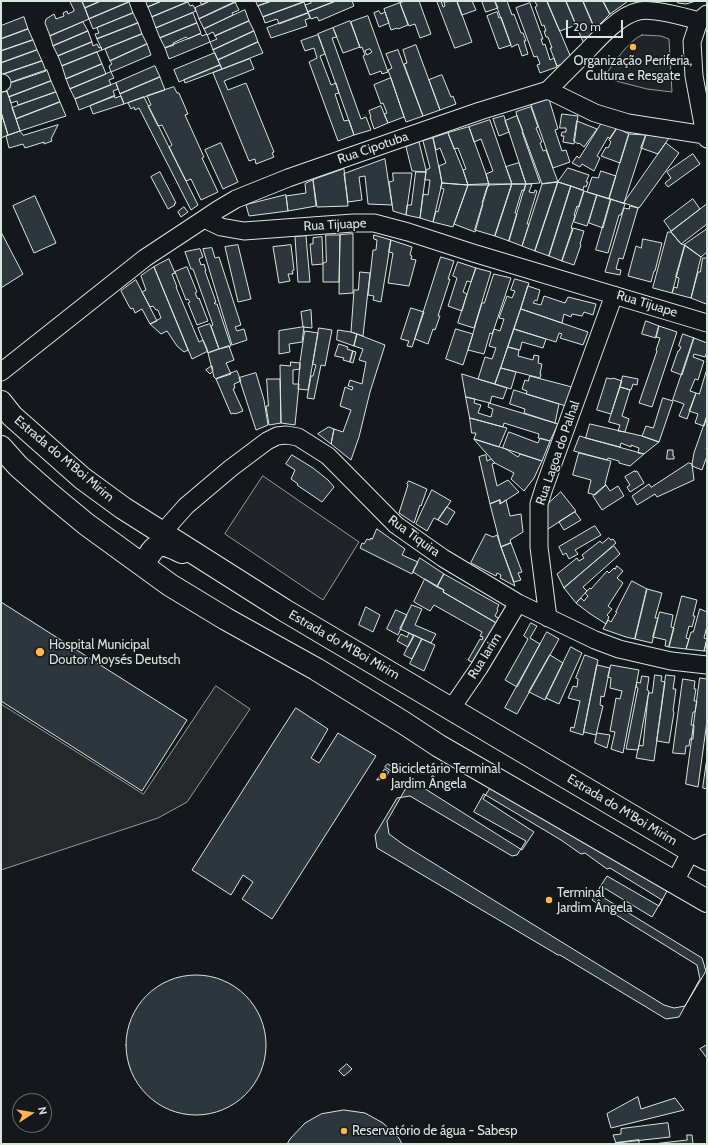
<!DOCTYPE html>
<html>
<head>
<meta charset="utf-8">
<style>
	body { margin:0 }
	#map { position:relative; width:708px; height:1145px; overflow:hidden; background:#14181c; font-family:Cabin,sans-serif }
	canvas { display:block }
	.frame { position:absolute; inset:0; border:2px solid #d8e6dc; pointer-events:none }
	.north { position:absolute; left:12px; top:1093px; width:40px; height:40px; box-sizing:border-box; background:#14181c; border:1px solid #626a69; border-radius:50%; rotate:78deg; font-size:11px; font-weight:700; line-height:16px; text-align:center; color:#d8e6dc }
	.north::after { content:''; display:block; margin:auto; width:14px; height:18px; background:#ffb74d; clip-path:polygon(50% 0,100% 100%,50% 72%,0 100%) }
	.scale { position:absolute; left:566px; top:20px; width:57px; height:18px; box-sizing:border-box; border:2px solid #d8e6dc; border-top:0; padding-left:5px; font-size:12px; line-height:14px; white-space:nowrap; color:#d8e6dc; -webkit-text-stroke:3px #14181c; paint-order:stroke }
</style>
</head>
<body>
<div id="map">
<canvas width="708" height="1145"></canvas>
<div class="frame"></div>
<div class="north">N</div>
<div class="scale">20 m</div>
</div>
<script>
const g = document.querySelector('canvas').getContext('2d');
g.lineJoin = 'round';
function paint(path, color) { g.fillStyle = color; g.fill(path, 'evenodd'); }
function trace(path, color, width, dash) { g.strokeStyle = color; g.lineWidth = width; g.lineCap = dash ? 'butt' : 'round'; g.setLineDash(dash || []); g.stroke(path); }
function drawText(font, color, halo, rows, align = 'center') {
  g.font = font + ' Cabin,sans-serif'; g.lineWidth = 3; g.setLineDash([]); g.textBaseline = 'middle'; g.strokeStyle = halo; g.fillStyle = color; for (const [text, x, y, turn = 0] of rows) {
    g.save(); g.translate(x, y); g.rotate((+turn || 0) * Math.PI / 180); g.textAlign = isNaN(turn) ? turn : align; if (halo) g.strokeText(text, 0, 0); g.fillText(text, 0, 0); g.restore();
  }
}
const green = new Path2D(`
	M642,35L661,36L669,39L672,92L647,89L612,80C609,78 607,78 606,74C614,63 629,40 642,35Z
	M263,476L359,542L323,600L225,534Z`);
paint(green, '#202428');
trace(green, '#939e99', 1);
const parking = new Path2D(`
	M216,686L250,709L187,802L158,818L1,870V704L143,794Z`);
paint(parking, '#24282b');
trace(parking, '#939e99', 1);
const building = new Path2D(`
	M70,1H82L89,19L50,36L45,23L46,19L54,14L56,19L64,16L63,13L67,11L68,14L74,11Z
	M84,1H101L85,8L82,2Z
	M101,1H129V2L89,19L85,8Z
	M146,1H162L148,7Z
	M162,1H190L152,17L148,7Z
	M200,1H210L202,5Z
	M210,1H238L199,19L195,8Z
	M256,1H272L258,6Z
	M272,1H303L304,2L263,17L258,6Z
	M310,1H336L308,12L305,5L311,3Z
	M336,1H352L354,6L319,21L317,17L311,19L308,12Z
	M406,1H419L431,34L420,38L415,24L409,26L400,3Z
	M437,1H441L443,7L445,6L444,2L457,1L472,42L455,48Z
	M457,1H472L476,10L462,15Z
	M482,1H495L498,8L486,12Z
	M495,1H507L512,15L514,14L521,33H523L526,41H524L528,54L522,56L518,44L512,47Z
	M535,1H547L572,60L557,66L550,48H552L548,37H546L544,31H546L544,25L542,26L535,7L537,6Z
	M547,1H566L576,25L560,31Z
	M566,1H583L595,29L584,43Z
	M583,1H603L610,14L595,29Z
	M603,1H626L627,2L610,14Z
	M677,1H696L686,4L678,3Z
	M129,2L133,13L93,29L89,19Z
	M188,2L190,6L193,5L196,11L156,28L152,17Z
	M235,2L239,10L232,13L233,15L204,29L199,19Z
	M304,2L308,13L279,24L277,19L265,23L263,17Z
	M400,3L408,25L398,29L397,28L391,30L384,9Z
	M530,3L543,39H541L543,45L545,44L550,60L554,58L557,67L540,73L537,65L540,64L537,56L534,57L516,8Z
	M245,10L249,21L215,36L213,32L207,35L204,29Z
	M379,11L381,14L385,12L389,23L379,27L374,13Z
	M497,12L499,18L501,17L511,45L499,49L487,16Z
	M133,13L138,23L97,39L95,34L99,33L97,28Z
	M193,13L197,23L160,38L156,28Z
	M308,13L310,18L305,20L307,26L271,38L267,28Z
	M368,16L388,72L382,74L381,71L370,75L363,56L365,55L362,47L360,48L351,22ZM370,49L372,52L367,55L365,51Z
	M24,17L28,29L1,39V26Z
	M249,21L254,31L213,50L210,42L217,39L215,36Z
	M350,21L360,47L343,53L333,28Z
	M83,22L88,31L53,46L50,36Z
	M138,23L142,34L102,50L97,39Z
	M197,23L201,33L188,39L186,37L173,43L174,45L165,48L160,38Z
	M333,28L337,37L332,38L361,119L366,117L371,130L354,135L318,34Z
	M28,29L33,40L1,51V39Z
	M88,31L92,42L58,56L53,46Z
	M254,31L258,42L218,60L213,50Z
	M142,34L147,44L110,61L105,49Z
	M201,34L202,36L207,34L210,42L169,59L165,48Z
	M318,35L325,54L320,56L331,85L336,83L339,93L335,94L344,121L349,120L354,135L338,141L309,62L317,58L314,48L305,51L301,41Z
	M33,40L37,50L1,63V51Z
	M92,42L93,46L97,44L99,48L101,47L102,50L62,66L58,56Z
	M258,42L263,53L222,69L218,60Z
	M147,44L151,55L111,72L109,66L112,64L110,61Z
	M416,45L440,110L423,116L404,64L407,63L403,50Z
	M37,50L42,61L1,75V63Z
	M398,50L423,116L406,122L388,70L392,68L386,54Z
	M97,52L102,64L66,79L62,66Z
	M215,53L220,65L179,82L174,70Z
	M250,59L254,69L224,81L228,90L246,83L274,152L272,153L274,157L256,164L255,159L249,161L213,73Z
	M42,61L46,71L4,85L1,75Z
	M102,64L106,74L70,89L66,79Z
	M220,65L222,69L185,83L184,80Z
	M155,66L160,77L120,94L116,83Z
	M47,70L51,81L9,97L4,85Z
	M111,72L114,78L109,80L111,85L75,99L70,89Z
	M442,75L451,97L453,96L456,104L440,110L429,80Z
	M160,77L165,90L124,104L120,94Z
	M391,78L404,117L388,123L384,114L387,113L383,103L381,104L374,85Z
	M51,81L56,92L18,105L17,101L11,103L9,97Z
	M116,83L118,89L113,91L115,96L79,110L75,99Z
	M174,87L177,93H179L188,114L185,115L204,157L202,158L218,192L201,200L191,179L186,181L169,147L172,145L162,125L158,126L148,106L151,105L147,96Z
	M7,91L20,131L8,135L1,112V93Z
	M56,92L60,102L16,119L12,108Z
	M114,96L115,98L121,96L124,104L93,114L90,106Z
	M144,97L198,205L191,210L139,108L135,110L134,107L131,109L128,103Z
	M549,99L558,129L555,130L562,151L566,150L570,162L553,168L531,105Z
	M60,102L66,116L20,131L16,119Z
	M381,106L388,123L374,129L370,117H371L369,111Z
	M531,107L538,127L536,128L542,142L540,143L543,151L546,150L558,182L542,184L517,116L516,112Z
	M1,112L8,135L1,138Z
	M562,114L578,116L574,144L563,142V141L564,136H561L562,132H566V128H560Z
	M504,116L509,132L499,136L493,119Z
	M517,116L523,131L522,132L540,183L526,184L509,132L505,121Z
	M490,120L507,170L512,184L489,185L486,174L493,171L481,139L474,142L469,127Z
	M577,121L597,129L584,147L579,143L578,144L574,141Z
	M603,121L617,128L610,139L608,137L597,156L600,158L594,171L582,164L580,167L572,163L577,156L579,158Z
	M58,125L51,139L52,141L44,144V142L25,148L23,144L9,148L6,136L20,131L23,135Z
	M469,127L486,174L489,185H468L463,170L466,169L458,148L454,149L448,133Z
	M617,128L629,134L620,163L601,156L606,147L608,148L611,142L609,140Z
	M448,133L463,170L468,185L442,183L439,166L446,163L440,148L436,150L433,138Z
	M629,134L646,135L624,203L609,199Z
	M646,135L663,137L669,138L658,154L641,148Z
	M433,138L442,183L433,222L420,218L423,194L428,195L430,180H425L426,170L430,168L423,141Z
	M419,142L426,170V172L412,171L406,147Z
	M221,143L238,182L223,189L205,150Z
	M666,143L679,153L639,208L624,203Z
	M693,154L700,164L668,187L665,183L671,178L667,172Z
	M385,159L392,205L368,204L365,176L359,177L362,200L348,202L344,174Z
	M519,163L526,184H512L506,167Z
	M568,168L589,175L586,182H588L586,187L584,186L583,190L558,182Z
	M344,169L348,206L317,207L313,180Z
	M601,171L616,176L609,199L587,192L592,177L598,178Z
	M160,172L176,203L174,204L175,205L168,209L151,177Z
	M416,172H426L420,218L406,215L407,205H411Z
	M393,173H412L406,215L393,211L389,182L393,181Z
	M313,180L316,206L288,211L286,196L306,193L305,184Z
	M558,182L535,251L522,246L542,184Z
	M558,182L571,186L549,256L535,251Z
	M442,183L468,185L453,227L433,222L436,211L438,212L444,189L441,188Z
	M489,184L488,187H487L482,203L483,204L475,232L454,224L468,185Z
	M489,184H512L495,236L475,230Z
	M512,184H526L524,191L522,190L515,213L517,214L509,241L495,236Z
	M526,184H532L529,192L534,193L535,190L537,191L527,224H529L522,246L509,241Z
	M571,186L584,191L579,207L577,206L574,215L575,216L571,228L573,229L562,261L549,256Z
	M584,191L597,195L587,226L574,222Z
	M286,195L288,211L249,216L246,205Z
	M597,195L611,199L603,228L589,223Z
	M35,196L56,243L34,253L13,206Z
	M611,199L625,204L621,215H619L608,253L596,250Z
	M693,199L700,209L671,231L664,221Z
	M707,204V224L681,244L671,232Z
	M630,206L638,208L623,259L619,258L616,269L621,270L620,275L605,272L624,208L629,209Z
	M184,207L188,212L181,217L178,212Z
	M573,228L584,231L580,244L581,245L574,265L562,261Z
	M707,229V252L701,257L684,245Z
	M1,232L23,274L1,288Z
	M668,232H671L681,244L685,245L672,293L653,288Z
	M353,234V293L339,294L340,235Z
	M326,235H340L339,282H323V263L326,262Z
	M374,235L391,240L381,302L373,300L374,296L368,295L373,250H376L377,240L374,239Z
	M306,236L310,282H298L295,237Z
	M322,237L323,264L312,265L310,244H313V238Z
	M643,239L662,243L655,271H654L651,282L628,276L636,246L641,248Z
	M391,240L412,247L410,255L412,256L411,259L416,260L409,286L388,283L393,253L389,252Z
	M238,245L251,299L238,302L225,247Z
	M291,245L294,270L292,271L293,274H288L290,281L279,283L273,247Z
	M685,245L701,257L691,298L672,293L674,287L677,288L679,278L676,277Z
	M212,248L215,258L219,257L241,325L235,327L237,331L244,329L247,340L232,345L203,249Z
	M200,249L203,257L199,259L201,265L204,264L206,271H205L216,302L214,303L215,304H217L231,346L219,349L211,326L213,325L193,269H191L185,252Z
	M441,257L454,261L448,279H450L438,316H440L435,330L433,329L428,344L415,339Z
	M703,258H707V300L706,304L691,298L698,272H700Z
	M169,259L175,273L172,274L177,287H176L199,342L203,340L208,351L192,359L154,267Z
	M458,262L476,268L471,282L467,281L463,292L467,294L462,311L448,306L457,278L453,276Z
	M154,267L188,350L184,352L177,346L167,331L161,334L150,324L161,318L158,310H156L153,306L150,307L142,292L146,290L141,276Z
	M187,267L197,292L195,293L198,299L199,298L208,321L197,325L188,303L190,302L188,299L186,300L175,272Z
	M476,268L491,272L474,328L458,323Z
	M360,272L370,273L363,336L351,332L354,290H358Z
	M494,274L511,278L494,329L492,334L490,333L484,354L468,350L482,303H484Z
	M515,279L529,283L514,329L495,384L478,379L485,357L492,359L496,348L489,346L494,329L500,331L504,319L499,318L507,296L512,298L515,291L511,290Z
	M136,280L157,321L150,324L142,309L135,313L133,308L131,309L130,308L121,291Z
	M528,286L540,290L537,301L535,300L533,303L541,305L544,296L565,303L568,297L596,304L593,315L584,312L582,316L572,314L571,317L564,314L562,323L521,309Z
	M411,308L424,312L412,347L407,346L409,341L401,339Z
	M521,309L588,332L583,345L560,338L562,334L559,333L556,342L514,329Z
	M311,310L312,328L303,327L301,312Z
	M646,321L659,326L656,338L642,334Z
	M210,324L219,349L208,353L198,328Z
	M659,326L677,332L652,407L639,403L657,351L656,350L660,338L656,337Z
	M304,327L302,342L289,344L290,352L279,354V331Z
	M319,328L332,330L325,366L321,365L314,399L307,398L311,376H313L316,365L313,364Z
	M456,329L473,334L463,365L446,359Z
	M514,329L546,339L543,348L522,342L520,350L508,347Z
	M338,330L351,332L357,334L354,346L337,340Z
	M305,331L318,333L308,390L298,389L300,362Z
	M357,334L385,345L370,392L359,437L351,460L331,444L334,429L343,432L351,410L340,406L345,387L352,390L353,387L348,386L350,380L362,384L366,362L359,360L363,349L354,346Z
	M683,334L694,338L682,375L671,371L678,351H679L681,347L679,346Z
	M694,338L707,343V352L705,357L694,354L693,357L704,361L698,380L695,379L690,391L696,393L687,419L679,416L684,404L673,400Z
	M339,344L348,347L347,349L353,351L350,362L343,360L344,358L335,356Z
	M229,346L234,360L226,363L231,374L216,379L214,377L208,353Z
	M508,347L519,350L518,356L533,360L534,355L539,356L538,363L542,364L540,374H541L540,378L501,368Z
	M353,351L356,352L353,363L350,362Z
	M291,362L300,363V369L293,370V384H299L295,425L281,423L280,365L290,366Z
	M212,366L213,371L210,374L206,370Z
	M501,368L516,372L511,389L495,384Z
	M707,369V416L704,426L695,423L698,414L689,411L696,393L699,394Z
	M237,371L241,381L234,384L235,388L233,389L243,411L235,414L234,413L231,414L216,379Z
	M256,373L264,400L268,425L256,430L239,378Z
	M462,374L507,388L503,399L492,396L490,403L466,397Z
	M530,376L572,387L566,406L526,394L527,391L522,389L525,380L528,381Z
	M623,376L638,379L637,385L633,384L631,390L620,387Z
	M607,378L612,379L613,378L622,381L611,414L597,410Z
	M267,379H280L281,423L269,425L266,406H268Z
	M620,387L630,390L622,416L629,419L625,432L618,431L620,425L609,422Z
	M514,390L559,404L555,423L524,413L525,409L510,404Z
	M466,397L475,399L474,403L481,405L478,413L491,417L493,409L488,407L489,403L558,424L550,441L538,438L539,434L504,423L503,427L470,418Z
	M663,398L673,401L659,442L642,436L646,426L653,428Z
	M707,416V446L706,449L707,450V456L702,470L692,466V464L694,453Z
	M470,418L507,428L499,447L474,439L476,433H472Z
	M590,424L642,436L659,442L644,454L638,453L639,448L631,445V447L621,443L620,447L586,438Z
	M329,427L334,429L331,444L318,434Z
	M509,432L538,443L540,438L550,441L542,461L503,448Z
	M580,436L586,438L644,454L630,466L619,463V461L608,458L607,460L574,451Z
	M474,439L506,449L518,457L520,454L542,461L534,478L524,491L511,479L514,473L495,463Z
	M668,450H673V456H674V459H667Z
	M579,453L611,461L605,484L606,485L595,495L588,493L591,480L573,475Z
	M292,455L313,468L328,480L334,487L322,502L297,485L298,484L291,479L295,470L286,464Z
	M486,455L487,461L491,459L495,463L492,464L497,486L508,480L519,492L500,504V500L490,504L479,457Z
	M689,463L692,464L694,480L657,497L655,494L637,505L632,496L649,484L651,487Z
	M635,471V472L637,471L644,483L630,492L627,487L630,485L625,477Z
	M409,481L427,489L421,506L420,505L414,523L399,513L408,485L407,484Z
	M606,485L610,491L618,486L624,496L602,510L593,496Z
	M432,490L451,501L438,520L434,518L427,531L416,524Z
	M561,492L576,511L545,531L547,502L548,503Z
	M500,500V504L506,500L510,516L521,514L523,532L510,540L511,543L501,547L490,504Z
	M447,507L455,512L447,525L438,520Z
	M575,512L581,520L564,530L559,522Z
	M595,526L601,535L575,550L578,554L569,559L566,553L563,555L559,547Z
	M377,529L405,549L402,555L418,562L412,574L360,548L362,543L364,544L367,539L370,540L371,538L372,539Z
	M486,534L493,537L497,535L501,547L515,586L500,578L501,575L497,573L496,576L471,563Z
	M609,538L611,540L613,539L616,543L564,588L557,574L577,558L579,561L584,558L582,555L600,541L602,543Z
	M511,543L522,572L518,573L521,580L514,582L501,547Z
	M614,546L620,554L583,587L587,591L576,603L564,588Z
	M420,558L444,574L437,587L413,572Z
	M617,566L623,571L617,578L623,583L608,606L612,609L607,615L609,617L606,624L589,613L576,603L581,598L584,601L588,596L585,593L590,588L591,589L607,571L609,573L614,568L615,569Z
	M444,574L499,605L497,609L498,610L495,616L500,619L498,624L443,592L444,590L437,587Z
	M425,579L444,590L443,592L498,624L477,665L468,660L480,639L482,640L483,637L480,636L482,632L434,605L430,611L414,602Z
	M632,581L647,589L635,639L626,637L603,629L608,620L611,622L617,612H616Z
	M647,589L662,593L655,618H658L652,643L635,639Z
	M682,596L697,600L693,616H695L692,627L689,626L686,638L689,639L686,649L669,647Z
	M1,602L187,720L142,791L1,701Z
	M412,605L422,609L415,625L436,634L431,643L400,629Z
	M366,607L380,615L373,632L359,625Z
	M700,609L707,612V626L704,638L707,639L704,651L686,649L691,632H693Z
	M396,610L407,615L398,635L387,629Z
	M660,612L673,615L671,627L674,628L669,647L665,646L666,640L653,637Z
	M531,623L537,626L530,638L540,644L517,687L505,680L528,639L524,636Z
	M547,632L559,639L517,714L505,708Z
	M409,633L414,636L408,647L397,641L401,634L407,637Z
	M414,635L422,639L412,659L404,655Z
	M707,637V651H704L707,639Z
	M422,639L435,645L424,671L410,664Z
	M571,647L582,653L559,704L546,698Z
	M550,655L563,663L545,700L529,692Z
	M585,655L598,660L583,735L570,731L571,727L574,728L580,701L568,698L573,686L577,687L578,679L576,678Z
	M597,665L610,668L604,697L601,696L600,705L603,706L596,735L584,732Z
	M611,665L639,670L623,753L611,749L615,732L610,731L616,698L620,699L622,691L610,688L611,678L608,677Z
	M655,675L662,676L661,681L665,682L654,761L636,758L639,745L643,746L648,696L649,693H652Z
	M666,675L675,676L673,689H676L673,711L674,712L669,743L657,741Z
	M642,676L649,677L647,690L649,691L639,745L638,750L626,749L638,688L636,687L637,682L640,683Z
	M700,678L707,679V721L698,787L686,784Z
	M683,679L695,681L694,689H696L694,701H697L695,712H693L691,725H694L693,739H690L689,746H686L685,754L673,753Z
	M296,708L328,729L311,758L319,763L338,733L376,756L272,919L242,899L253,882L243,875L231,895L192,870L282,729Z
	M597,733L610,735L607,748L595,743Z
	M707,758V789L703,788Z
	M388,764L393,767L391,771L385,767Z
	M385,769L389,772L384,779L377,780Z
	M419,785L522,850L534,832L483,799L492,785L667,891L659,906L607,876L596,893L702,958L706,971L685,1006L674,1008L664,1005L404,845L389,834L387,821L406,788Z
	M484,794L561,840L581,854L585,853L607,869L610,868L662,900L652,917L601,886L592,900L697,965L700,979L679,1017L666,1019L560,955H558L377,848L375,835L397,798L410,796L512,856L517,855L526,841L474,812Z
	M126 1045a70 70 0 1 1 140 0a70 70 0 1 1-140 0Z
	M707,1045V1058L700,1049Z
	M347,1064L352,1069L344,1076L339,1071Z
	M638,1097L641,1109L675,1098L684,1110L611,1128L607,1114Z
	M344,1110L365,1113L383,1123L399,1138L402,1144H287L290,1139L305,1123L321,1114Z
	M668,1123L670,1137L616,1143L613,1135L621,1134V1129Z
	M687,1135H692L693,1144H653L687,1140Z
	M639,1140V1144H616V1143Z`);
paint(building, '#2c363c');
trace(building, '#d8e6dc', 1);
const street = new Path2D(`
	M707,14L699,21L692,42L694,76L705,135L707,139
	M1,83H2
	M548,90C561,77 574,64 587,51C600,37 620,15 639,11C653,8 685,17 699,21
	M204,219L219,209L236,199L288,178L480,111L548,90L595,113L628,123L705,135
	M1,372L145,258L204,219L221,227L244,231L353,223H374L408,232L473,253L707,323
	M162,533L186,506L231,468L267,441L277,436L286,435L298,437L328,456L396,525L443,558L518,603L595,640L619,649L671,661L707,665
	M548,618L539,547V504L544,488L614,295
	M451,709L479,668L518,603
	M674,883L691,851L707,843`);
const primary = new Path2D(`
	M1,402L12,416L82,478L123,508L284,610L691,851L707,859
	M1,447L18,466L51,495L86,524L170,585L226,619L316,669L404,723L439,746L707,901
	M143,565C156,543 158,540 182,552`);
trace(street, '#d8e6dc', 19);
trace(primary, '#d8e6dc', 24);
trace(street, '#14181c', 17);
trace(primary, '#14181c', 22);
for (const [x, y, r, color] of [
	[633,47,4,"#ffb74d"],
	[40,652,5,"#ffb74d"],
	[383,776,4,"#ffb74d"],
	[549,900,4,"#ffb74d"],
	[344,1131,4,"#ffb74d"]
]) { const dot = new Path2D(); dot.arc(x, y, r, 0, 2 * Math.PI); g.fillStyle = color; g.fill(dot); trace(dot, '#14181c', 1.5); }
drawText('13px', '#d8e6dc', '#14181c', [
	["Organização Periferia,",633,61,"center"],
	["Cultura e Resgate",633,76,"center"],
	["Hospital Municipal",49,645],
	["Doutor Moysés Deutsch",49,660],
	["Bicicletário Terminal",391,769],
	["Jardim Ângela",391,784],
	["Terminal",557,893],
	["Jardim Ângela",557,908],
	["Reservatório de água - Sabesp",352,1131]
], 'left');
drawText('13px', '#d8e6dc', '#14181c', [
	["Rua Cipotuba",373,148,-19],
	["Rua Tijuape",335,225,-3],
	["Rua Tijuape",647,304,17],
	["Rua Lagoa do Palhal",558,453,-71],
	["Estrada do M'Boi Mirim",64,459,40],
	["Rua Tiquira",414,536,36],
	["Estrada do M'Boi Mirim",344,645,30],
	["Rua Iarim",485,656,-58],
	["Estrada do M'Boi Mirim",622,810,31]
]);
</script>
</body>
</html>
